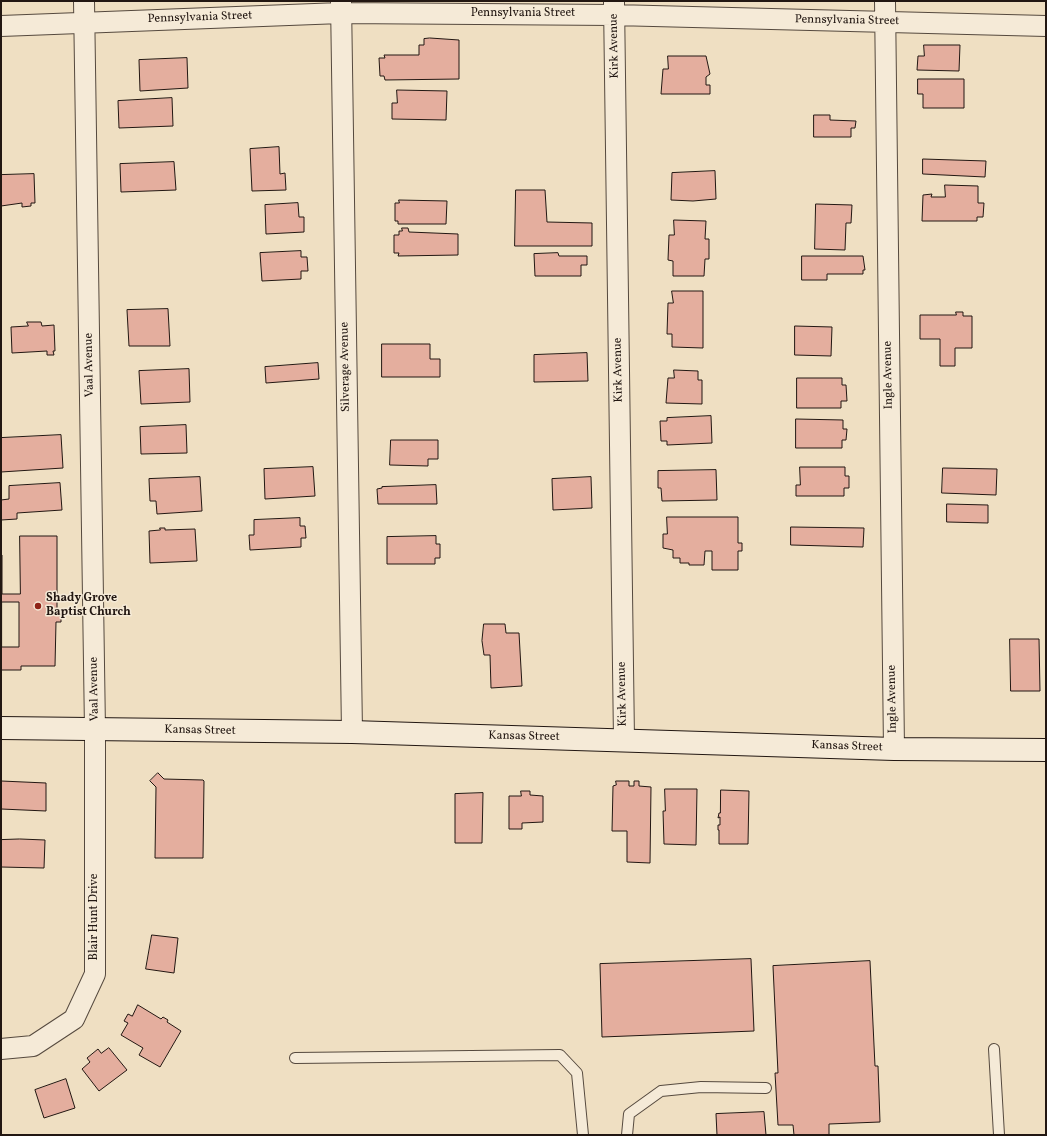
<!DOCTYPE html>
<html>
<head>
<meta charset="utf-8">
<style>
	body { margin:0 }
	#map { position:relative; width:1047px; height:1136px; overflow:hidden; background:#efdfc2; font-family:Vollkorn,serif }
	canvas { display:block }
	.frame { position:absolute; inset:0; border:2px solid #221712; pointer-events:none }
</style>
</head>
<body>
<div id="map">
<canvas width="1047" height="1136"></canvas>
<div class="frame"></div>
</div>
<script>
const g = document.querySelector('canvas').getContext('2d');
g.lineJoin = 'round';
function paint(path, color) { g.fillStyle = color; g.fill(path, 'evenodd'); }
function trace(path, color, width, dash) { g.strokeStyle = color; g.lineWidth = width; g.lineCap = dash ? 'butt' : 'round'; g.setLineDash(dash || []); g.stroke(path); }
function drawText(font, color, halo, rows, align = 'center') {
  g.font = font + ' Vollkorn,serif'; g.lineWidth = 3; g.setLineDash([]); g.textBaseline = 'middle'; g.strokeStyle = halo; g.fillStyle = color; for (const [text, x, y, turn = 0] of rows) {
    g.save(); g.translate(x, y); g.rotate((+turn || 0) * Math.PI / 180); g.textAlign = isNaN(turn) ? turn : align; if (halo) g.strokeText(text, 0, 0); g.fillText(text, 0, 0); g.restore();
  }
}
const building = new Path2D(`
	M430,38L459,40V79L385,80L384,76H380L379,58H385L384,55H419V45H424V39Z
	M924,45H960L959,71L917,70L918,56H924Z
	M668,56H706L710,74L706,77V85H710V94H661L663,69H668Z
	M187,58L188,88L140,91L139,60Z
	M918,79H964V108H923V94H918Z
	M397,90L447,91L446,120L392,119V103H397Z
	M172,98L173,126L119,128L118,101Z
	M814,115H830V120L856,121L855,128H851V137H814Z
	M279,147L280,174L285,173L286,190L252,191L250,149Z
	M923,159L986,161L985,177L923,174Z
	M174,162L176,190L121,192L120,164Z
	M715,171L716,199L693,201L671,200L672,173Z
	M34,174L35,203H31V206L22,207V203L1,206V175Z
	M945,185L978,186V203H984L983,217H977V221H922L923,195L932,194L931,197H945Z
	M516,190H545L547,222L592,223V246H515Z
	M399,200L447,201L446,224H398V221H395V203H399Z
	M298,203L299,217H304V232L266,234L265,205Z
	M816,204L852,205L851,223H846L845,250L815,249Z
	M674,220L706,221L705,239H709V259H705L704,276H673V261L668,260L669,235H674Z
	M402,228H408L409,232L458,234V255L398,256L399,253H394V235H399V231H402Z
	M301,251V257H307L308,271H301V279L262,281L260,253Z
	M558,253L559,256H587V265H581V276H535L534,254Z
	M802,256H863L865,270H863V274H827V280H802Z
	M672,291H703V348L672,347V334H667L668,303H673Z
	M168,309L170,346H129L127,310Z
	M956,312H963V316H972V348H955V366H940V339H920V315H956Z
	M27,322H41L42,326L54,325L55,351H53L54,355H47V351L12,353L11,327L28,326Z
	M795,326L832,327L831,356L795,355Z
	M382,344H430V359H440V377H382Z
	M587,353L588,381L534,382V355Z
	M318,363L319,379L266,383L265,367Z
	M189,369L190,402L141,404L139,371Z
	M674,370L698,371V380H702V404L666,403L668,378H674Z
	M797,378H842V385H846L847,401H841V408H797Z
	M711,416L712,443L667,445V441H661L660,421H667V418Z
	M796,419L843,420V429H847L846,440H842V448H796Z
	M186,425L187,453L141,454L140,427Z
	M61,435L63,468L1,472V438Z
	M391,440H438V459H428V466L390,465Z
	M313,467L315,496L265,499L264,469Z
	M800,467H845V476H849V488H844V496H796V485H800Z
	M943,468L997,469L996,495L942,493Z
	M716,470L717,500L662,501L661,488H658V471Z
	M200,477L202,511L157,514L156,501H150L149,479Z
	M591,477L592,508L553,510L552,479Z
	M60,483L62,510L17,513V519L1,520V500L9,499V486Z
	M436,485L437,504H378L377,489L382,488V487Z
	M947,504L988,505V523L947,522Z
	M667,517H738V543H742V551H738V570H712V551H705L704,565H689V563H680V558H673V550L663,548V534H667Z
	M300,518V526H305L306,538H301V547L250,550L249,535H254V520Z
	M791,527L864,528L863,547L791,545Z
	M160,528H165V530L195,529L197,561L150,563L149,531L160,530Z
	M20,536H57V611H61V622H56L55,666H21V670H1V555H2V594H20ZM2,602H19V647H2Z
	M436,536V544H440V558H435V564H387V537Z
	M484,624H505L506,633H519L522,686L491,688L490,655H484L482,641Z
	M1010,639H1039L1040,691H1011Z
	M158,773L164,779L203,780L204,781L203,858H155L156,787L150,781Z
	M1,781L46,783V811L1,809Z
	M616,781H629V786H634V781H639V786L651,787L650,863L627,862V831H612L613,786L616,785Z
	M665,789H697L696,845L664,844L663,811H665Z
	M721,790L749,791L748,844H719V830H718V825H720V817L718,818L719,813H720Z
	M521,791H530V795L543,796V822L522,823V829H509V796H521Z
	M483,793L482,843H455V794Z
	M20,839L45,840L44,868L1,867V840Z
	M152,935L178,938L174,973L146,969Z
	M751,959L754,1031L602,1037L600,964Z
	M870,961L875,1066H878L880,1122L829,1124V1135H794L793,1125H778L775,1073H778L773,966Z
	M138,1005L161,1019L163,1017L168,1020L167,1022L181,1031L160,1067L139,1055L143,1048L121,1035L128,1023L124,1021L128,1014L132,1016Z
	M109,1048L127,1070L99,1091L82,1069L90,1062L87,1058L98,1049L101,1053Z
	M66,1079L75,1108L44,1118L35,1090Z
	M764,1112L766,1135H717L716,1114Z`);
paint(building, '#e4ae9e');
trace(building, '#221712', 1);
const lane = new Path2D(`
	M994,1049L999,1135
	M295,1058L560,1055L577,1073L583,1135
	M627,1135L629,1114L661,1091L701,1087L766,1088`);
const street = new Path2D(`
	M341,1L352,732
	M885,1L894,749
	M614,2L624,740
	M1,26L341,13L614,15L1046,26
	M1,1049L33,1046L74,1019L95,974V730L84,1`);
const secondary = new Path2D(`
	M1,728L352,732L894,749L1046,750`);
trace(lane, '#55493e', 12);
trace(street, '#55493e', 22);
trace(secondary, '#221712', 24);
trace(lane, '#f5ead7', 10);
trace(street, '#f5ead7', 20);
trace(secondary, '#f5ead7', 22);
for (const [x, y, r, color] of [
	[38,606,4,"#8f2418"]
]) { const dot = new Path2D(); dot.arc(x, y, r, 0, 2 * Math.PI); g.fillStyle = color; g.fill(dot); trace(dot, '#f5ead7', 1.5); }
drawText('12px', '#221712', '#f5ead7', [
	["Pennsylvania Street",523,14],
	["Pennsylvania Street",200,18,-2],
	["Pennsylvania Street",847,21,1],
	["Kirk Avenue",615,46,-91],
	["Vaal Avenue",90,365,-91],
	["Silverage Avenue",346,367,-91],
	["Kirk Avenue",619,370,-91],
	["Ingle Avenue",889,375,-91],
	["Vaal Avenue",95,689,-91],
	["Kirk Avenue",623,694,-91],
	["Ingle Avenue",893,699,-91],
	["Kansas Street",200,731,1],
	["Kansas Street",524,737,1],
	["Kansas Street",847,747,2],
	["Blair Hunt Drive",95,917,-90]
]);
drawText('bold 12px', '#221712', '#f5ead7', [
	["Shady Grove",46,599],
	["Baptist Church",46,613]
], 'left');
</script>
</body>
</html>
